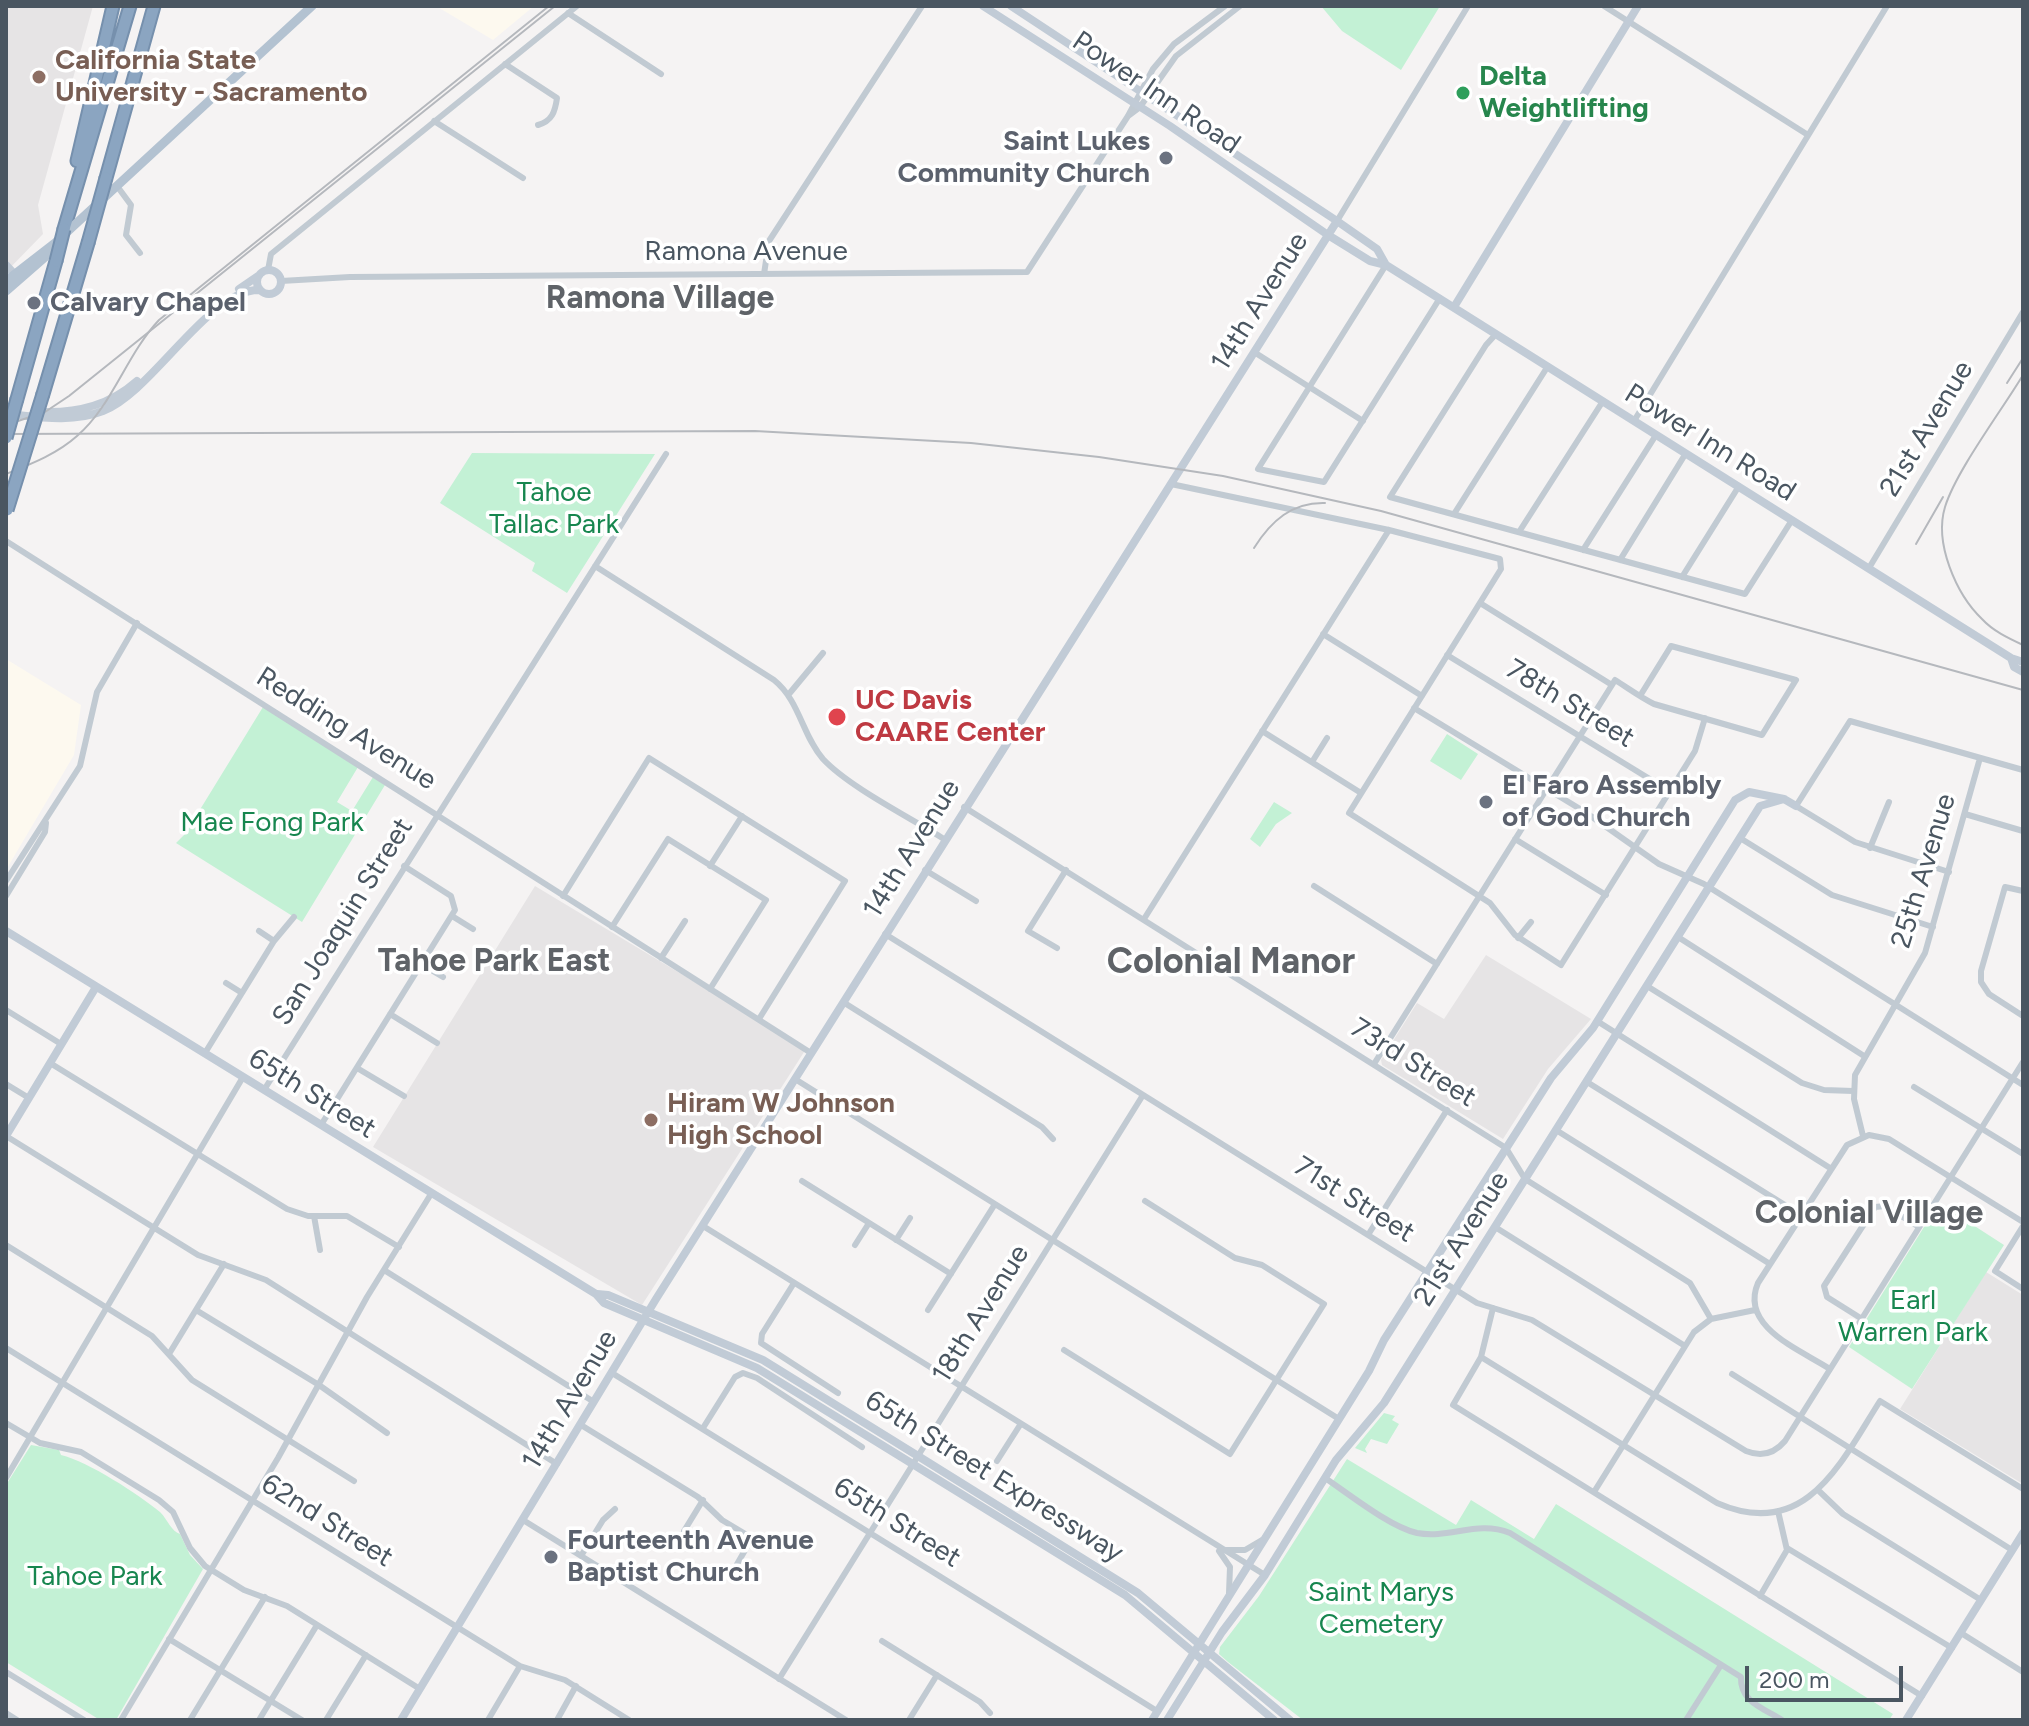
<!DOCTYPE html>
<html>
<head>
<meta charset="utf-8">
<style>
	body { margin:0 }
	#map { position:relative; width:2029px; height:1726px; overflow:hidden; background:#f5f3f3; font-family:Figtree,sans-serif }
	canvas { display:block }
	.frame { position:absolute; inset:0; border:8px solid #4a5661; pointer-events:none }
	.scale { position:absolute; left:1745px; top:1666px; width:158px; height:36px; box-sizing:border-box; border:4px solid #4a5661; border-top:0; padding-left:10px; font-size:24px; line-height:28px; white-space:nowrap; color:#4a5661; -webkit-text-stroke:6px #fff; paint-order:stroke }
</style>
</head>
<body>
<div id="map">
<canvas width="2029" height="1726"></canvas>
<div class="frame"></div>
<div class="scale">200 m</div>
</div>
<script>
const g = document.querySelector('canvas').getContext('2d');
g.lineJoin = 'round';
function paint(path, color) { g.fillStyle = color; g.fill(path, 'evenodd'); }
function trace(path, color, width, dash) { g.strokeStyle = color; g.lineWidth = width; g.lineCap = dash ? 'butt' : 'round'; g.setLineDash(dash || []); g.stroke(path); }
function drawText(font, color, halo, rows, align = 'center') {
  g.font = font + ' Figtree,sans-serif'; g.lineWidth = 7; g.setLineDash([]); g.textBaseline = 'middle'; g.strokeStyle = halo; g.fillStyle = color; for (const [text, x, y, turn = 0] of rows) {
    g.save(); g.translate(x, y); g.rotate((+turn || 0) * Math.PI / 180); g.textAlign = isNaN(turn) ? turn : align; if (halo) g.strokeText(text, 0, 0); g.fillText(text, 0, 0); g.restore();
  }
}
paint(new Path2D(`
	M436,6H534L493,40Z
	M6,659L81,705L74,755L6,870Z`), '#fdf9ef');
paint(new Path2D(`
	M6,6H93L38,205L43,234L6,272Z
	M535,886L806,1049L642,1305L373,1147Z
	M1486,955L1591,1019L1548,1069L1503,1139L1382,1065L1381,1060L1417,1003L1444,1019Z
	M1986,1272L2023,1295V1484L1900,1409Z`), '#e6e4e5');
paint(new Path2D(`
	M1321,6H1440L1401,70L1342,31Z
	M472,453L655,454L567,593L532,571L535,563L440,503Z
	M263,707L358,767L337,802L352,811L373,777L385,785L302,922L176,843L185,834Z
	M1447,734L1478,754L1461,780L1430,761Z
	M1274,802L1292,813L1276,824L1260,847L1250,839Z
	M1939,1203L2004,1245L1912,1389L1849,1347Z
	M1384,1413L1395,1416L1392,1420L1399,1424L1387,1444L1371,1439L1365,1449L1367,1453L1355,1448Z
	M31,1445L59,1450L61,1455C89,1462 138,1494 160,1512C168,1520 171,1531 180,1534L190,1555L203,1569L116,1720H100L6,1662V1485Z
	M1347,1459L1456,1525L1471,1500L1534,1539L1556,1504L1893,1714L1889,1720H1303L1228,1662L1219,1654L1220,1647L1259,1596Z`), '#c3f1d5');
const highway = new Path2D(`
	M77,161L113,6
	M106,178L154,6
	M64,229L130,6
	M43,394L88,243
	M17,399L56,261`);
trace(highway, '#7690ad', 15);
trace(new Path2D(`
	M1604,6L1808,135
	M568,13L661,74
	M505,64L557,98C555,112 552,121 538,125
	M1128,116L1140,107L1176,56L1240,6
	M434,121L523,178
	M117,186L131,205L126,235L140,253
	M1337,221L1468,6
	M1386,265L1258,469L1324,482L1440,298
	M268,270L271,254L577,6
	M764,274L769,241L922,6
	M281,281L350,277L1027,272L1128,116L1153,69L1174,44L1225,6
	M1496,334L1486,345L1390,497L1745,594L1792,520
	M1254,352L1363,421
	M1634,421L1887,6
	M1171,484L1389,530L1500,559L1501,569L1349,813L1490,903L1515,935L1561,965L1695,751L1705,718
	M1454,514L1548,366
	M1519,532L1603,401
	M6,541L811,1053
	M1583,550L1656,435
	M1620,560L1686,453
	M595,566L774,680C800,701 802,735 823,759C849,787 911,818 944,839
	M1869,568L2023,312
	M1682,577L1739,486
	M1480,603L1612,685L1615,680C1628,688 1640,697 1654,704L1762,735L1796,680L1671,646L1640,696
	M1323,634L1422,696
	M1447,655L1671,792
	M789,694L823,653
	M1414,708L1585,812L1659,864L1704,884L2023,1085
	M1262,731L1361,793
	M1312,762L1327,738
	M964,807L1506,1148L1525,1179L1690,1283L1711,1319
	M1965,814L2023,831
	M1740,838L1832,895L1933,927
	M1515,839L1606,895
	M1870,848L1889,802
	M710,866L742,816
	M925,870L976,901
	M1949,872L1855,842L1796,806L1850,721L2023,770
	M6,881L80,766L97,692L137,623
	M1314,886L1437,964
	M2023,891L2005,887L1981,971V982L1989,994L2023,1016
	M6,896L45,832L46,823
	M563,896L649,758L845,881L759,1019
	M452,916L473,929
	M1144,919L1389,530
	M612,927L668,839L766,900L710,989
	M259,931L274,941
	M885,934L1477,1303L1532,1320L1746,1451C1761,1457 1774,1454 1785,1441L2023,1062
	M1678,937L1864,1056
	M1518,938L1531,922
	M1057,948L1028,931L1066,870
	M661,958L685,921
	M421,964L443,977
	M226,983L242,993
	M1647,986L1802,1083L1824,1090L1853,1091
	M843,1002L1042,1127L1053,1139
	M6,1010L61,1044
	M390,1014L437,1043
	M1597,1021L1830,1168
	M205,1053L274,941L294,917
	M50,1063L287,1209L308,1216H347L399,1247
	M1374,1064L1612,685
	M357,1068L404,1096
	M795,1079L1339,1419
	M1587,1082L1801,1215
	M6,1084L29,1098
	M1914,1087L2023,1154
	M264,1090L666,454
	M321,1125L455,910L451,896L404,866
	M1556,1130L1770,1264
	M6,1136L198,1255L266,1280L557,1464
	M1863,1136L1854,1099L1855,1075L1925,953L1980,758
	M802,1181L951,1274
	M314,1216L320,1250
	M703,1226L1265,1575
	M2023,1226L1995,1271L2023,1289
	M1495,1227L1685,1346
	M1368,1235L1447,1110
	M896,1240L910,1218
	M6,1245L152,1336L192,1380L354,1481
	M855,1245L869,1223
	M384,1270L594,1402
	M794,1283L762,1334L761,1343L838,1393
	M1493,1308L1481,1357L1453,1405L1922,1696
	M196,1310L319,1385L387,1433
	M928,1310L995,1204
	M1862,1319L1827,1297L1824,1286L1875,1207L1885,1206L1919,1227
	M6,1348L520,1666L565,1680L629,1720
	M1064,1350L1230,1454L1324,1304L1262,1265L1235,1258L1145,1201
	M169,1354L224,1264
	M1481,1357L1717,1503C1806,1542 1841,1462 1880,1401L2023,1489
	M1830,1369C1801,1350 1739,1327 1758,1283L1847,1145L1869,1135L1889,1139L2023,1222
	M612,1373L1157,1711
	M1732,1374L2012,1550
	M6,1423L40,1443L81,1452L159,1500L173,1512L190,1548L205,1566L244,1590L287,1606L420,1689
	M581,1425L698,1497L722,1520L752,1538L736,1566
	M703,1428L735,1377L743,1373L757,1378L862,1447
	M997,1461L1020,1425
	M6,1478L243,1077
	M1325,1478C1349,1494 1390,1527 1417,1533C1450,1539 1477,1520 1510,1533L1741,1677C1740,1702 1763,1708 1782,1720
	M1819,1491L1843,1514L1981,1600
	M1594,1492L1694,1332L1711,1319L1755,1310
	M523,1520L846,1720
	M684,1531L703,1500
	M1787,1548L1952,1648
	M1225,1550H1245L1262,1540
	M1219,1551L1230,1567L1229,1593
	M581,1556L603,1520L615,1509
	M1760,1596L1787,1550L1778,1511
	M1961,1633L2023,1672
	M169,1639L302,1720
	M882,1641L980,1702L990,1713
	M6,1672L84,1720
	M779,1679L1143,1095
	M6,1713L17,1720
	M121,1720L278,1458L367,1297L431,1194
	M190,1720L265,1597
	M259,1720L317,1625
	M326,1720L366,1655
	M488,1720L520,1666
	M557,1720L576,1686
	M909,1720L937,1675
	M1686,1720L1721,1665`), '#c1cad2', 6);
trace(new Path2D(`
	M983,6L1170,126L1328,235L1370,261L1386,265L2011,658L2023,662
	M1011,6L1337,221L1377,249L1386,265
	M6,265L19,279
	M257 282a12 12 0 1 1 24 0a12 12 0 1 1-24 0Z
	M239,289L258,276
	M1454,307L1638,6
	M43,412C79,413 110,405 137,381
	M6,414C38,417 72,423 103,411C153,392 209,288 260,290
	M2011,658L2014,667L2023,672
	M6,931L596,1294L604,1303L757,1368L1125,1595L1274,1720
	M6,1136L96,987
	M597,1294L608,1295L763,1360L918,1456L1138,1593L1290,1720
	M401,1720L656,1299L1337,221
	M1152,1720L1369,1371L1384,1340L1551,1078L1593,1028L1735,800L1749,792L1784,799
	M1167,1720L1222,1632L1265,1575L1336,1460L1384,1403L1760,806L1784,799L1796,806
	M1906,1720L2023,1533`), '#c1cbd6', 8);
trace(new Path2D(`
	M6,281L55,243L312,6
	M6,291L53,250L55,243`), '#b3c2d1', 9);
trace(highway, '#8ba5c1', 11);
trace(new Path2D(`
	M6,474C31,464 57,454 77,436C113,405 126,355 159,320L549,6`), '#b5b8bd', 2);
trace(new Path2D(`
	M2023,375C2002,410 1956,471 1945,507C1934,543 1956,594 1982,619C1993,631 2008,638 2023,645
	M2007,383L2023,358
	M6,425L45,412L69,396L555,6
	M6,434L755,431L971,443L1099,457L1223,476L1381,511L2023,690
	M1916,544L1943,497
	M1254,548C1271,521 1292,502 1325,503`), '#b5b8bd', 2);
const highwayBridge = new Path2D(`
	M88,243L106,178
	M56,261L64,229
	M6,438L17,399
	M7,510L43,394`);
trace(highwayBridge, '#7690ad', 15, []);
trace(highwayBridge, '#8ba5c1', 11);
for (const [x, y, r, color] of [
	[39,77,8,"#8d6e63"],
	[1463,93,8,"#2e9e5b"],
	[1166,158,8,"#6b7280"],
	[34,303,8,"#6b7280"],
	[837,717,10,"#e0444e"],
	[1486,802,8,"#6b7280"],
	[651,1120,8,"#8d6e63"],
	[551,1557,8,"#6b7280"]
]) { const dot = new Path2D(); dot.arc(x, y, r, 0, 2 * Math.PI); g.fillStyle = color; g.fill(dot); trace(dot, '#fff', 3); }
drawText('bold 28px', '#785e54', '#fff', [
	["California State",55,61],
	["University - Sacramento",55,93],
	["Hiram W Johnson",667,1104],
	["High School",667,1136]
], 'left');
drawText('bold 28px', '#27864d', '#fff', [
	["Delta",1479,77],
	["Weightlifting",1479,109]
], 'left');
drawText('28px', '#4a5661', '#fff', [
	["Power Inn Road",1156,93,34],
	["Ramona Avenue",746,252],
	["14th Avenue",1260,302,-58],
	["21st Avenue",1927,429,-59],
	["Power Inn Road",1710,443,32],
	["78th Street",1570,704,31],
	["Redding Avenue",346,729,32],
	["14th Avenue",912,849,-58],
	["25th Avenue",1924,871,-73],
	["San Joaquin Street",343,922,-58],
	["73rd Street",1413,1063,32],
	["65th Street",312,1094,32],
	["71st Street",1354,1200,32],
	["21st Avenue",1462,1239,-58],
	["18th Avenue",981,1314,-58],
	["14th Avenue",570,1400,-59],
	["65th Street Expressway",994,1477,32],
	["62nd Street",327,1521,32],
	["65th Street",897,1523,32]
]);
drawText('bold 28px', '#5b616d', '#fff', [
	["Saint Lukes",1150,142,"right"],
	["Community Church",1150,174,"right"],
	["Calvary Chapel",50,303],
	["El Faro Assembly",1502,786],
	["of God Church",1502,818],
	["Fourteenth Avenue",567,1541],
	["Baptist Church",567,1573]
], 'left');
drawText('28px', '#17864f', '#fff', [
	["Tahoe",554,493],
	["Tallac Park",554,525],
	["Mae Fong Park",272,823],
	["Earl",1913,1301],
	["Warren Park",1913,1333],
	["Tahoe Park",95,1577],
	["Saint Marys",1381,1593],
	["Cemetery",1381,1625]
]);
drawText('bold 28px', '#be3a42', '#fff', [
	["UC Davis",855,701],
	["CAARE Center",855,733]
], 'left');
drawText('bold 32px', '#5f6368', '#fff', [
	["Ramona Village",660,299],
	["Tahoe Park East",494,962],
	["Colonial Village",1869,1214]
]);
drawText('bold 36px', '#5f6368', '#fff', [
	["Colonial Manor",1231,962]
]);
</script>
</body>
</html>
